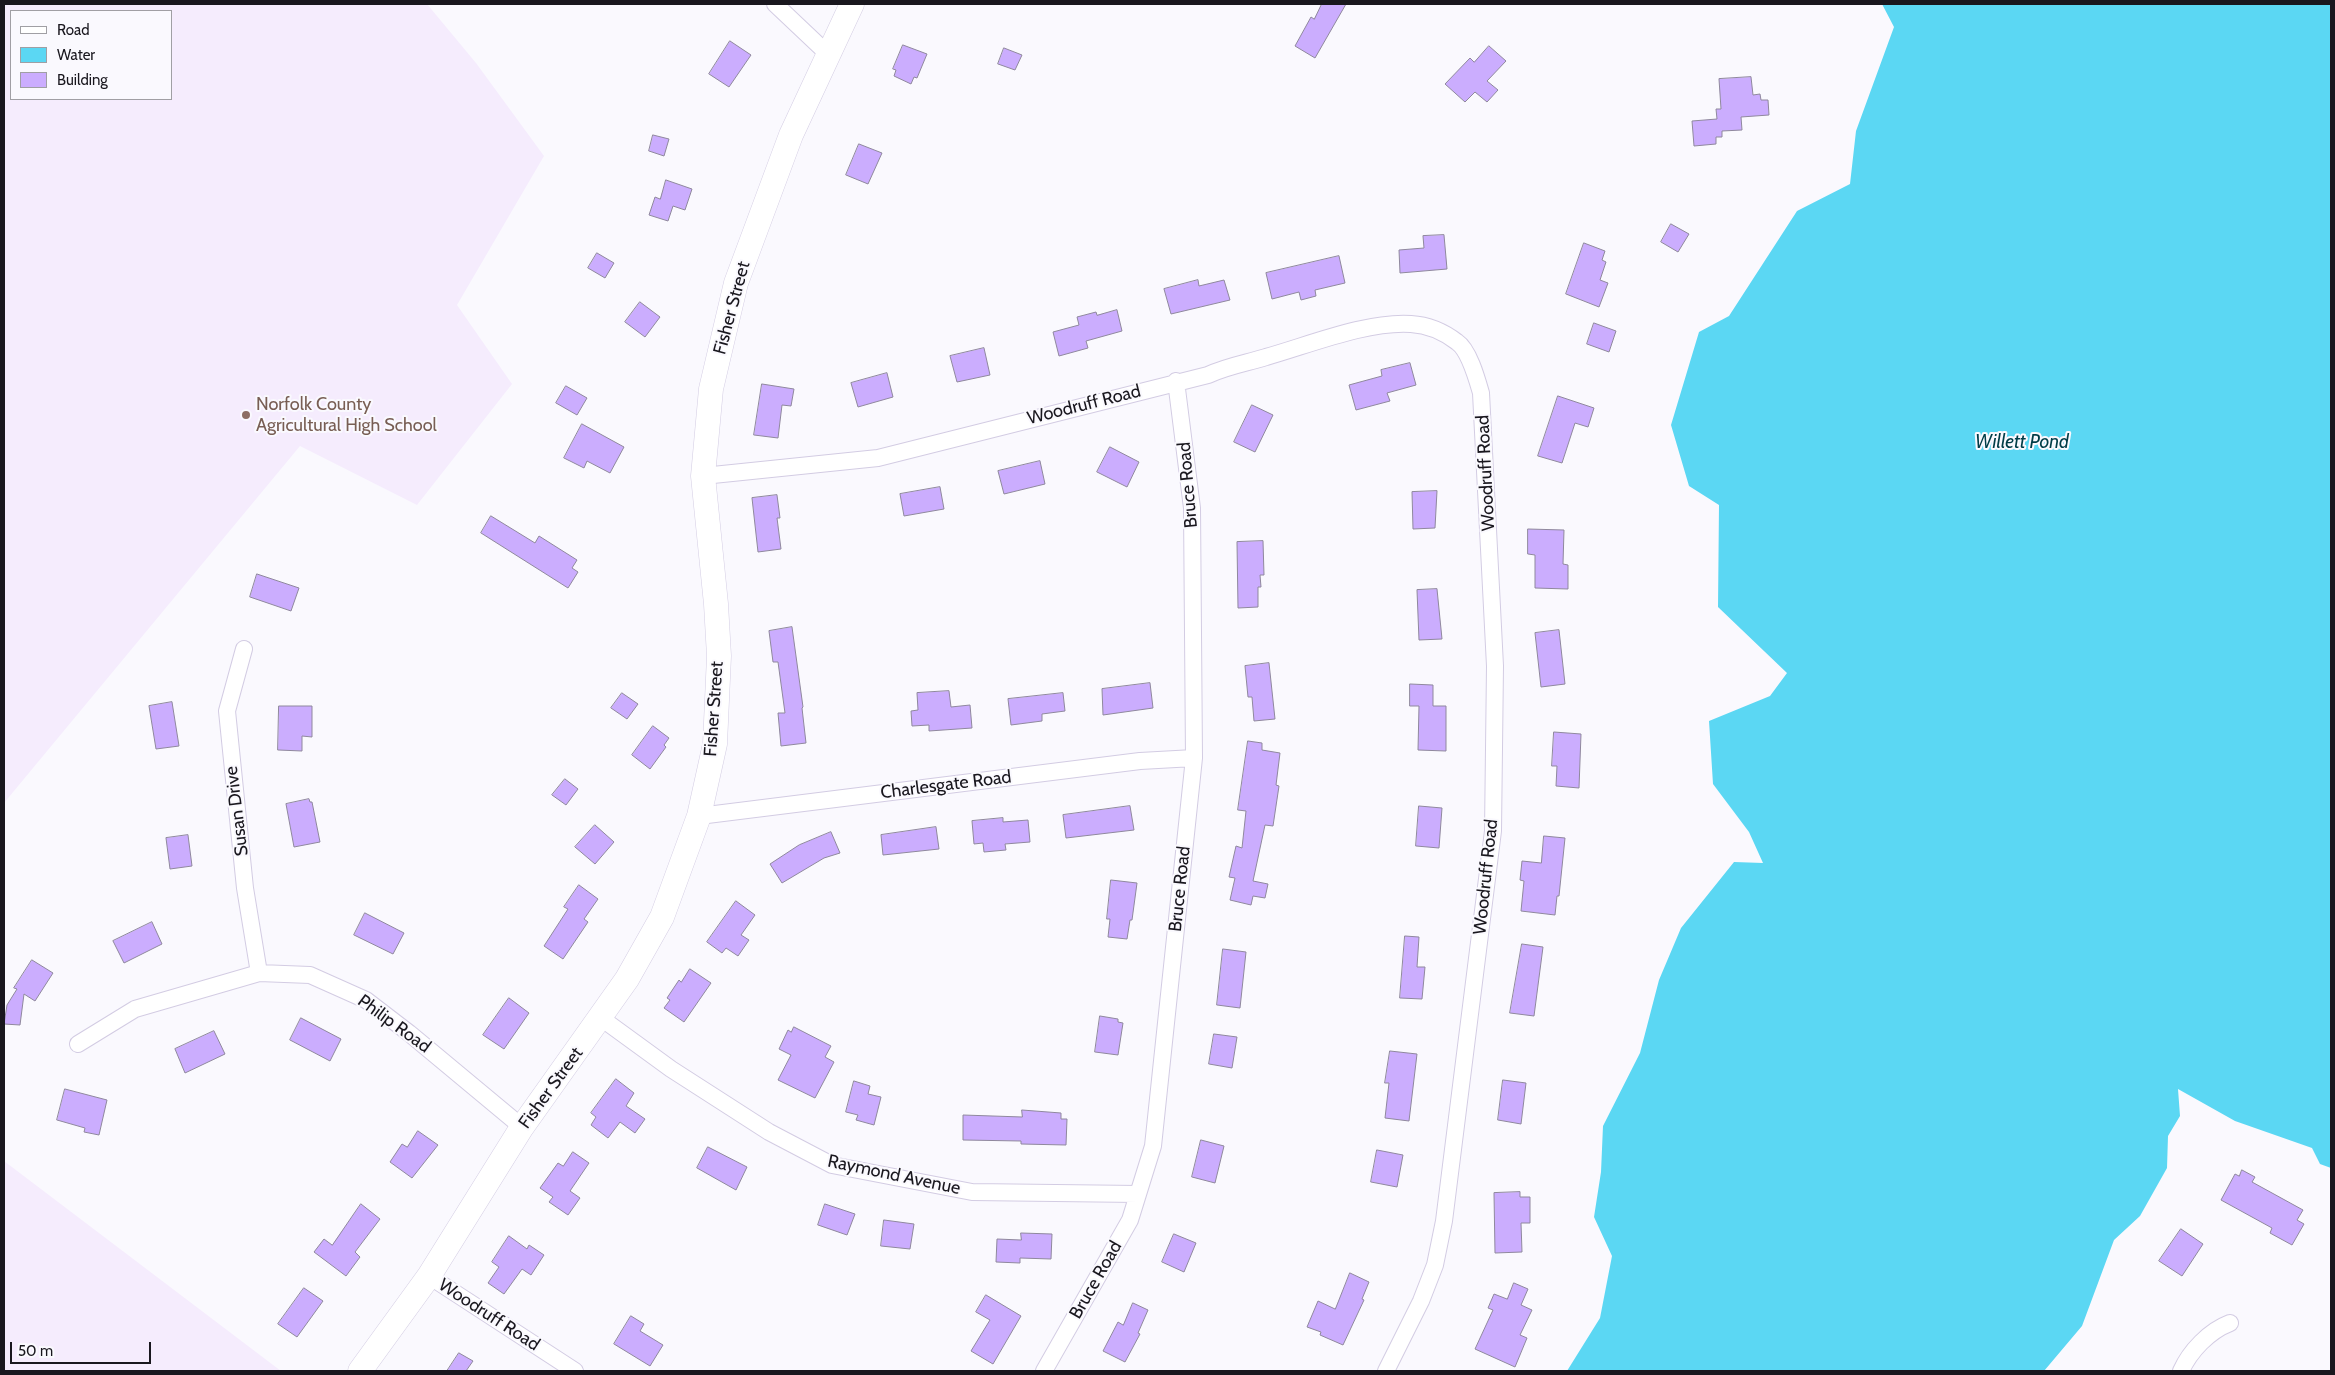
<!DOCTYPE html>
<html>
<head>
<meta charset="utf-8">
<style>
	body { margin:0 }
	#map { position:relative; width:2335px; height:1375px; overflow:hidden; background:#faf9fe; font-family:Cabin,sans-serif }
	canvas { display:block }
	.frame { position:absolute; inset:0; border:5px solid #19171e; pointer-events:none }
	.legend { position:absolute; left:10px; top:10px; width:162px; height:90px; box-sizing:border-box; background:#faf9fe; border:1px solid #a09fa4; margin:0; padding:6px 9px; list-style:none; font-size:15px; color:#19171e }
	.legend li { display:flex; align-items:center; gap:10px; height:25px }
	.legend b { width:25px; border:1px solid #a09fa4 }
	.scale { position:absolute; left:10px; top:1342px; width:141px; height:22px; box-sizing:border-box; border:2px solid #19171e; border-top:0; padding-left:6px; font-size:15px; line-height:18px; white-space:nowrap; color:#19171e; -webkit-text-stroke:4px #faf9fe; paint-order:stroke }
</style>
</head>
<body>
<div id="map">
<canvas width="2335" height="1375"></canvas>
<div class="frame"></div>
<ul class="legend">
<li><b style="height:6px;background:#fff"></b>Road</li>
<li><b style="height:14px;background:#5bd7f3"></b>Water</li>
<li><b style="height:14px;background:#cbadfe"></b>Building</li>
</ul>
<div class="scale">50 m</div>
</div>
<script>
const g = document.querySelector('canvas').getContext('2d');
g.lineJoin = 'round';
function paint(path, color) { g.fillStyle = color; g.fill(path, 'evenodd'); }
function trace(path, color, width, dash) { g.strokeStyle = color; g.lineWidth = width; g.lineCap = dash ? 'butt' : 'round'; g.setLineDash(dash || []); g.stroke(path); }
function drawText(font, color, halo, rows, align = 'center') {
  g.font = font + ' Cabin,sans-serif'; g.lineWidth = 4; g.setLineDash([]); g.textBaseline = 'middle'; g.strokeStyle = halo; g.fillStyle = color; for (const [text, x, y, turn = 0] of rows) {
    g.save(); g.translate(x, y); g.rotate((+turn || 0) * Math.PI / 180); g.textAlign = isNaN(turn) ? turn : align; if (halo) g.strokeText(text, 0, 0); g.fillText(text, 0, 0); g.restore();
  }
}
paint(new Path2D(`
	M4,4H427L476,63L544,156L457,305L512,384L417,505L300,446L4,803ZM11,11H171V99H11Z
	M4,1161L281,1371H4Z`), '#f5ecfd');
paint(new Path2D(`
	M1882,4H2331V1168L2320,1164L2312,1148L2235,1121L2178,1089L2180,1116L2168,1136L2167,1168L2140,1216L2114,1240L2082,1326L2044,1371H1567L1600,1318L1612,1256L1594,1217L1601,1172L1603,1126L1640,1053L1659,980L1681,928L1734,862L1763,863L1749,832L1713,784L1709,721L1770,696L1787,673L1718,607L1719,505L1689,486L1671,425L1699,332L1729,316L1797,211L1850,184L1856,131L1894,27Z`), '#5bd7f3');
const building = new Path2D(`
	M1322,4H1346L1315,58L1295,46L1311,17L1314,19Z
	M730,41L751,55L729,87L709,74Z
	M903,45L927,54L917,78L914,77L911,84L894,76L896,70L893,69Z
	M1489,46L1506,61L1487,81L1498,90L1487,102L1475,92L1465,102L1445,84L1470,58L1474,62Z
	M1004,48L1022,55L1015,70L998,64Z
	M1751,77L1753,95L1760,94L1761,100H1768L1769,115L1741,117L1742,130L1722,131V137H1716V144L1694,146L1692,121L1717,119L1716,109H1721L1719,79Z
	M653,135L669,139L664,156L649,151Z
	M859,144L882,153L868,184L846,175Z
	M666,180L692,189L685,210L673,206L668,221L649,215L655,197L660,199Z
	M1671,224L1689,234L1678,252L1661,242Z
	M1444,235L1447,269L1400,273L1399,250L1424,248L1423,236Z
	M1584,243L1605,251L1602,260L1606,262L1600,280L1608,283L1599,307L1566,294Z
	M597,253L614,263L605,278L588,268Z
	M1339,256L1345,283L1315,290L1316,296L1301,300L1299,292L1272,299L1266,273Z
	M1198,280L1199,286L1224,280L1230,300L1171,314L1164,289Z
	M640,302L660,317L645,337L625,322Z
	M1117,310L1122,331L1086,341L1088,348L1059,356L1053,332L1079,325L1077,317L1096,312L1097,315Z
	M1594,323L1616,331L1609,352L1587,344Z
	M984,348L990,375L957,382L950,356Z
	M1410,363L1416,385L1387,393L1390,401L1356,410L1349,385L1382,376L1381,370Z
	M887,373L893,397L858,407L851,383Z
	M762,384L794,389L791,406L782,405L778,438L754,435Z
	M566,386L587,398L577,415L556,403Z
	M1558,396L1594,408L1588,427L1575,423L1562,463L1538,456Z
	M1252,405L1273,415L1255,452L1234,442Z
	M582,424L624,447L610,473L587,461L584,468L564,458Z
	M1110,447L1139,462L1127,487L1097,472Z
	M1040,461L1045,484L1004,494L998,471Z
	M940,487L944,509L904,516L900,494Z
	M1437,491L1435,528L1413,529L1412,492Z
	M777,495L780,518H777L781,549L758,552L752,498Z
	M491,516L535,543L539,536L577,560L572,568L578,572L568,588L481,533Z
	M1528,529L1564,530L1563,564L1568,565V589L1535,588V555L1528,554Z
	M1263,541L1264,575H1260L1261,587H1258V607L1238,608L1237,542Z
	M257,574L299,588L291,611L250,597Z
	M1437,589L1442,639L1419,640L1417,590Z
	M792,627L803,707L802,708L806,743L781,746L778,713H785L778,662H773L769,631Z
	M1559,630L1565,684L1541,687L1535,633Z
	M1269,663L1275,719L1254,721L1252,697H1248L1245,666Z
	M1150,683L1153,708L1103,715L1102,689Z
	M1410,684L1433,685V706H1446V751L1418,750L1419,706H1410Z
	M949,691L951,707L970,705L972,728L929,731V725L912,726L911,711L918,710L917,693Z
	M622,693L638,704L627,719L611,708Z
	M1063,693L1065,711L1042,714V721L1011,725L1008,699Z
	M172,702L179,746L156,749L149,706Z
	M279,706H312V737L302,736V751L278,750Z
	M653,726L669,738L664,745L666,747L650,769L632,755Z
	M1554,732L1581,734L1579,788L1556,786L1557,766H1552Z
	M1248,741L1262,743V750L1280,753L1276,785L1279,786L1273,826L1265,825L1253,881L1268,884L1265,898L1253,896L1251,905L1230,900L1235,878L1229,877L1236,846L1242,848L1246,811L1238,810Z
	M565,779L578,789L566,805L552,795Z
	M309,799L310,802H312L320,842L294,847L286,804Z
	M1130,806L1134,830L1066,838L1063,815Z
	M1419,806L1442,808L1439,848L1416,846Z
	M1003,818V822L1028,820L1030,842L1005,844L1006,850L984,852L983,843L974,844L972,821Z
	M595,825L614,842L595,864L575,847Z
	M936,827L939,849L883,855L881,835Z
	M831,832L840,853L824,858L782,883L770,864L799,845Z
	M188,835L192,866L170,869L166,838Z
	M1544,836L1565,838L1559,896H1557L1555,915L1521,911L1524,881L1520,880L1522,861L1541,863Z
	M1111,880L1137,883L1132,920H1130L1127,939L1108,937L1110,919H1107Z
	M579,885L598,899L584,919L588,922L563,959L544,946L568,909L564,907Z
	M736,901L755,915L741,935L749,940L738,956L726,948L722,953L707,942Z
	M365,913L404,933L393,954L354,935Z
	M152,922L162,944L124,963L113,941Z
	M1405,936L1419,937L1417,967H1425L1422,999L1400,998Z
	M1522,944L1543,947L1534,1016L1510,1013Z
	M1223,949L1246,952L1240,1008L1217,1005Z
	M32,960L53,973L35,1001L24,994L20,1025L4,1024L7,1005L17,989L14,988Z
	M690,969L711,983L684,1022L664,1008L670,1000L667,998L679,980L681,982Z
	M509,998L529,1013L504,1049L483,1035Z
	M1100,1016L1118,1019V1022L1123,1023L1118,1055L1095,1052Z
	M301,1018L341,1039L330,1061L290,1040Z
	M794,1027L831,1046L825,1057L834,1062L815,1098L778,1080L791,1055L779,1049L788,1030L791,1032Z
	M214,1031L225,1054L185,1073L175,1049Z
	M1214,1034L1237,1037L1232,1068L1209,1064Z
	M1390,1051L1417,1054L1409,1121L1385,1118L1389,1083H1385Z
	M616,1079L634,1093L626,1106L645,1119L635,1133L620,1122L608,1138L591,1125L596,1117L591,1113Z
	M1503,1080L1526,1083L1521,1124L1498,1120Z
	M854,1081L870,1086L868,1094L881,1097L874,1125L856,1120L858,1115L846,1112Z
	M65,1089L107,1100L99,1135L84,1132L85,1128L57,1120Z
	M1022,1110L1061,1113V1119H1067L1066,1145L1021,1144V1141L963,1140V1115L1022,1117Z
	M418,1131L438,1145L412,1178L390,1162L402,1144L407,1147Z
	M1201,1140L1224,1146L1215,1183L1192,1177Z
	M708,1147L747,1167L736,1190L697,1168Z
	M1377,1150L1403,1155L1397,1187L1371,1182Z
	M573,1152L589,1163L570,1191L580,1198L568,1215L549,1202L553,1197L540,1188L558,1163L563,1166Z
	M2242,1170L2255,1177L2252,1182L2303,1210L2297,1220L2304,1224L2292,1245L2270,1233L2272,1228L2221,1200L2235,1174L2239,1176Z
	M1520,1192V1197H1530V1223H1521L1522,1252L1495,1253L1494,1193Z
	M361,1204L380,1219L355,1252L360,1257L346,1276L314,1252L324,1239L332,1245Z
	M825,1204L855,1214L847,1235L818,1225Z
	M884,1220L914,1224L910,1249L881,1246Z
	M2181,1229L2203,1244L2182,1276L2159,1261Z
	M1021,1233L1052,1234L1051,1259L1020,1258V1263L996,1262L997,1239L1021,1240Z
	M1174,1234L1196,1243L1184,1272L1162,1262Z
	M509,1236L527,1249L529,1245L544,1255L531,1275L522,1269L504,1294L488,1283L499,1267L492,1262Z
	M1350,1273L1369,1282L1362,1299L1364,1300L1343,1345L1320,1335L1321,1332L1307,1327L1318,1301L1335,1309Z
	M1514,1283L1528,1289L1521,1305L1532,1310L1520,1335L1527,1338L1515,1367L1475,1349L1493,1310L1488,1308L1494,1294L1507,1299Z
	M304,1288L323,1301L297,1337L278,1324Z
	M986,1295L1021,1316L993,1364L971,1351L990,1320L976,1312Z
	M1133,1303L1148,1310L1138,1333L1140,1334L1125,1362L1103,1351L1118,1322L1123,1325Z
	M631,1316L644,1324L640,1331L663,1345L650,1366L614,1344Z
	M459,1353L473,1361L466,1371H447Z`);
paint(building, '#cbadfe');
trace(building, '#8f889d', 1);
const street = new Path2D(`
	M775,4L830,56
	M703,476L878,458L1208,375C1227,366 1247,363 1266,357C1309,345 1367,321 1411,324C1428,325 1444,332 1457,342C1469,350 1477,379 1481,393L1495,666L1493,831L1444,1221L1435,1265L1421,1301L1386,1371
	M244,649L227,711L245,888L259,973
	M699,816L1140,761L1194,758
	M601,1018L671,1069L769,1132L832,1165L972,1192L1138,1194
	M78,1044L135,1009L259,973L310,975L366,1000L409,1033L522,1127
	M429,1276L575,1371
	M1044,1371L1130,1220L1153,1146L1194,758L1192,508L1176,381
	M2181,1371C2190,1351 2209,1331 2230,1323`);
const secondary = new Path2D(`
	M360,1371L429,1276L522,1127L627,979L662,917L699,816L715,744L719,656L716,604L703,476L711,389L736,283L791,135L852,4`);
trace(street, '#d3cce3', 18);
trace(secondary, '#d3cce3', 25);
trace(street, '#fff', 16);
trace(secondary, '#fff', 24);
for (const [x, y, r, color] of [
	[246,415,5,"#8d6e63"]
]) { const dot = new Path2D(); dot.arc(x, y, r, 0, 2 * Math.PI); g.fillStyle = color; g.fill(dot); trace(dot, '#faf9fe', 2); }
drawText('18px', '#19171e', '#faf9fe', [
	["Fisher Street",732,308,-75],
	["Woodruff Road",1084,405,-14],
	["Woodruff Road",1486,473,-93],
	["Bruce Road",1188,485,-95],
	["Fisher Street",714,709,-86],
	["Charlesgate Road",946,785,-7],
	["Susan Drive",237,811,-97],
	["Woodruff Road",1486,877,-84],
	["Bruce Road",1180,889,-84],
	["Philip Road",394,1024,36],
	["Fisher Street",551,1088,-54],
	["Raymond Avenue",894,1175,12],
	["Bruce Road",1096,1280,-60],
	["Woodruff Road",489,1315,33]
]);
drawText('18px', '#785e54', '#faf9fe', [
	["Norfolk County",256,405],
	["Agricultural High School",256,426]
], 'left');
drawText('italic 19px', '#003d48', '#faf9fe', [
	["Willett Pond",2022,442]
]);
</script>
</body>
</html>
